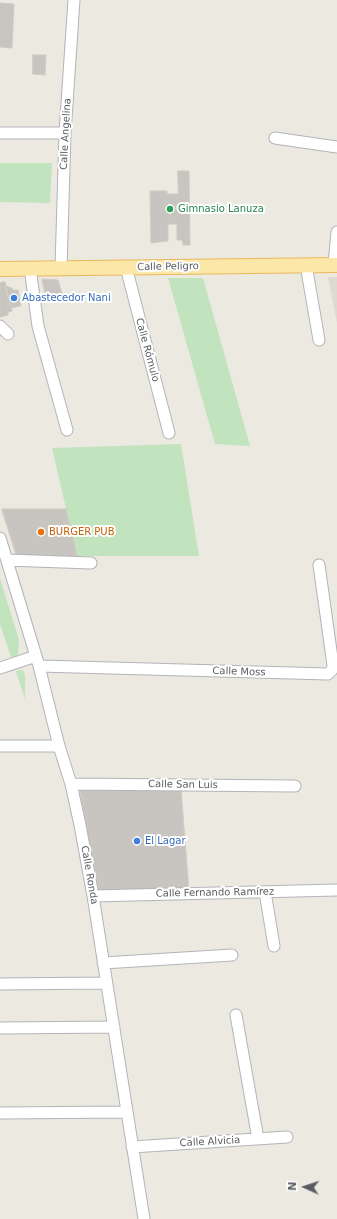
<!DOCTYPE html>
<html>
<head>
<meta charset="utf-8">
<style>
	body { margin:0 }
	#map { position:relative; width:337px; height:1219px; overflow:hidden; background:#ece9e1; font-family:"DejaVu Sans",sans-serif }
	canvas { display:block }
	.north { position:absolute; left:285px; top:1167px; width:40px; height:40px; -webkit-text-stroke:3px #fff; paint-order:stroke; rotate:273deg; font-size:11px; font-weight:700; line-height:16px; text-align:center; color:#595d61 }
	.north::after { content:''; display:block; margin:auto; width:14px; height:18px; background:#595d61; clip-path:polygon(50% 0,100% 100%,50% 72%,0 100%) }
</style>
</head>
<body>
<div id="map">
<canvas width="337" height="1219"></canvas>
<div class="north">N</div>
</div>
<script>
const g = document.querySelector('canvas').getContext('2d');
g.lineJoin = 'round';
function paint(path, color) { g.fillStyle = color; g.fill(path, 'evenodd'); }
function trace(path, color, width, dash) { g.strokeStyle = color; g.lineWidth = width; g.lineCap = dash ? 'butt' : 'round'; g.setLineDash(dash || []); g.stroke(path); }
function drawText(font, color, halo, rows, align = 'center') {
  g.font = font + ' "DejaVu Sans",sans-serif'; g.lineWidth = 4; g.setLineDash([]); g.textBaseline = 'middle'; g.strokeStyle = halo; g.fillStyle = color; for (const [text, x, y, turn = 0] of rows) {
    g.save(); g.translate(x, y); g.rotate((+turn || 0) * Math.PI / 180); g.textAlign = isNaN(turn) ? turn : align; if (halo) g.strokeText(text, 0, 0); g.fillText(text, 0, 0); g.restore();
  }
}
paint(new Path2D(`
	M328,277H337V323Z`), '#dedad2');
paint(new Path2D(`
	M0,163H52L50,203L0,202Z
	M168,278H203L250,446L215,444Z
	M181,444L199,556H77L52,448Z
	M0,578L19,640L18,655L11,657L0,624Z
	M21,670L24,672L25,676V699L16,671Z`), '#c1e3be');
const building = new Path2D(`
	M0,3L14,4L12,48L0,47Z
	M33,55H46L45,75L33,74Z
	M178,171H189L190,245H183L182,240H177V224H168V241L151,243L150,191H167V194H178Z
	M42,279L58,280L63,297L47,301Z
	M5,282L12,311L8,312V315L0,317V283Z
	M5,286L12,288V290H18L21,306L11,308Z
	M2,509H66L77,556L17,557Z
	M181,790L189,891H99L80,791Z`);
paint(building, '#c8c5c0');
trace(building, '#d0cac0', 1);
const minor = new Path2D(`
	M0,133H65
	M275,138L337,147
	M306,265L319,340
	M334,265L337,232
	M126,267L169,433
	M30,268L38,326L67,430
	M61,268L65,133L74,0
	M0,326L8,334
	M0,538L39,666L59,746L71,784L80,825L93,896L144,1219
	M7,560L91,563
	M39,666L328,674L332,670L333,665L319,565
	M0,668L36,656
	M0,746H59
	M71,784L295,786
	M265,892L274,946
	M93,896L337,890
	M103,963L232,955
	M0,984L106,983
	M236,1015L258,1139
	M0,1028L114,1027
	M0,1113L126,1112
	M132,1147L287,1137`);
const major = new Path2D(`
	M0,269L337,265`);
trace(minor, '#b2b4b8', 13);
trace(major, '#ebb85b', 16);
trace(minor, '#fff', 11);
trace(major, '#fbe7a7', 14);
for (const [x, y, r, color] of [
	[170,209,4,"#2e9e5b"],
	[14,298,4,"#3f7fe0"],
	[41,532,4,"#e8710a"],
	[137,841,4,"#3f7fe0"]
]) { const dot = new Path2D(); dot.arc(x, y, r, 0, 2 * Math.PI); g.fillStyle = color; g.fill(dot); trace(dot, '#fff', 1.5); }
drawText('10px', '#595d61', '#fff', [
	["Calle Angelina",66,134,-87],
	["Calle Peligro",168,267,-1],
	["Calle Rómulo",147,350,75],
	["Calle Moss",239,672,2],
	["Calle San Luis",183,785,1],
	["Calle Ronda",89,875,80],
	["Calle Fernando Ramírez",215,893,-1],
	["Calle Alvicia",210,1142,-3]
]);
drawText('10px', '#27864d', '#fff', [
	["Gimnasio Lanuza",178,209]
], 'left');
drawText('10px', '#366cbe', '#fff', [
	["Abastecedor Nani",22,298],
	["El Lagar",145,841]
], 'left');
drawText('10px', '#c56008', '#fff', [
	["BURGER PUB",49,532]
], 'left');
</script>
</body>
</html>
